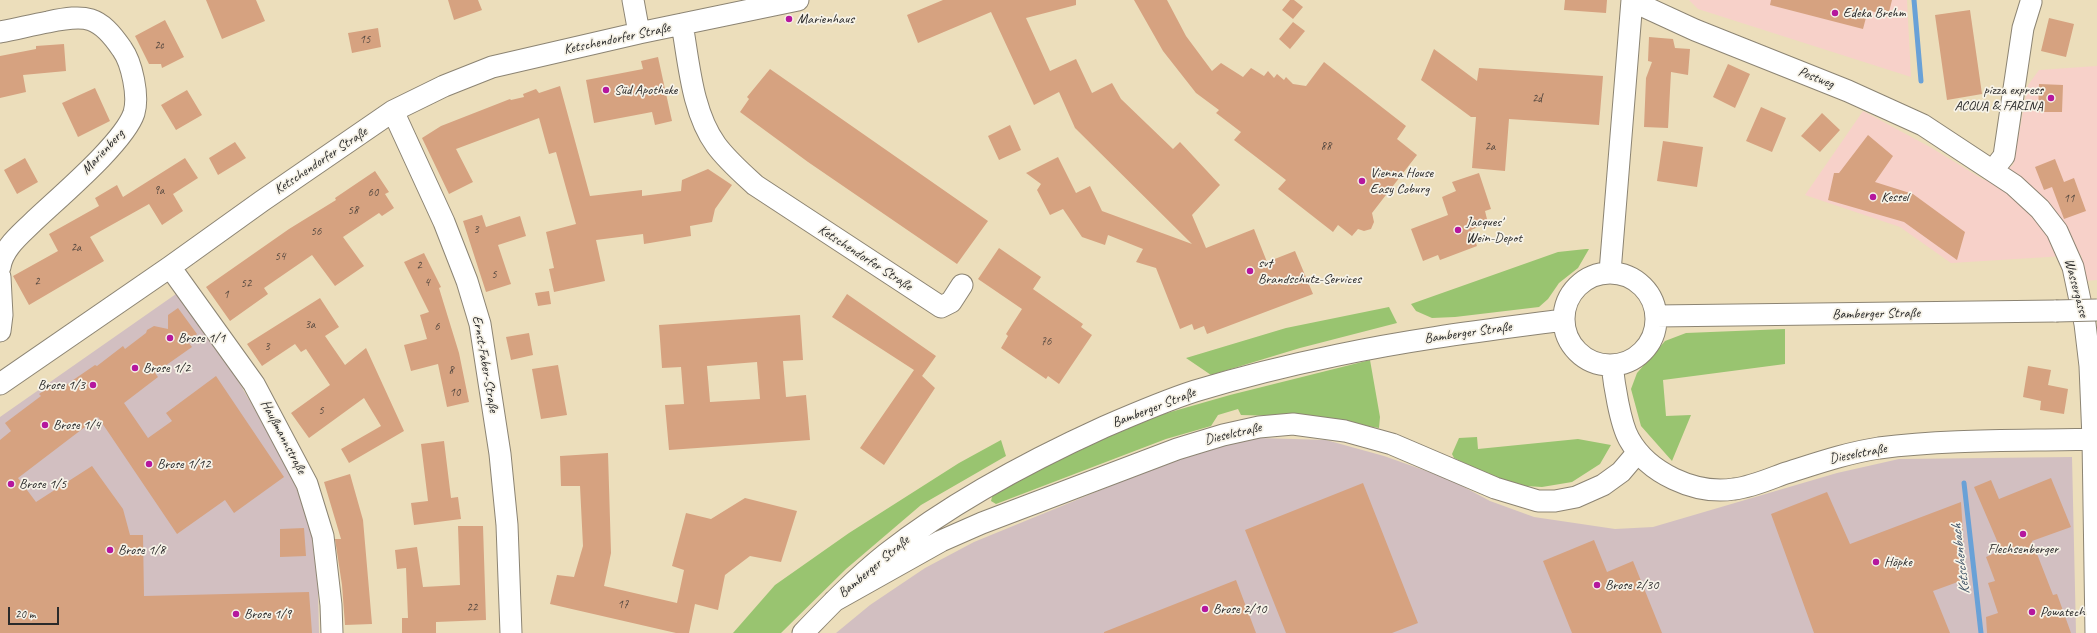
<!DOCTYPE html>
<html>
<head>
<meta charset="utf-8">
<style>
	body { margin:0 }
	#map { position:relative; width:2097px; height:633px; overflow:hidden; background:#ecdebb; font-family:Caveat,sans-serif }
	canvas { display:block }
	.scale { position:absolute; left:8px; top:607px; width:51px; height:18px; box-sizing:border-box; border:2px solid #2b2b2b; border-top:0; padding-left:5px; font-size:12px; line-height:14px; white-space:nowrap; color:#2b2b2b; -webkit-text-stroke:3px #f7f3e8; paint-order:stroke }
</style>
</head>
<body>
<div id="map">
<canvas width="2097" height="633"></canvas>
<div class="scale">20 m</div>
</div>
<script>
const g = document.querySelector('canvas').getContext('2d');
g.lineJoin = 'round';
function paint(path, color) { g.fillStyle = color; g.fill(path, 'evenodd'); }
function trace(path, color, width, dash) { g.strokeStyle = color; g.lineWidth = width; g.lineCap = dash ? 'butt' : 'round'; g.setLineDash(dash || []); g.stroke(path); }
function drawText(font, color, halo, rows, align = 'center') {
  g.font = font + ' Caveat,sans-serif'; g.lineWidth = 3.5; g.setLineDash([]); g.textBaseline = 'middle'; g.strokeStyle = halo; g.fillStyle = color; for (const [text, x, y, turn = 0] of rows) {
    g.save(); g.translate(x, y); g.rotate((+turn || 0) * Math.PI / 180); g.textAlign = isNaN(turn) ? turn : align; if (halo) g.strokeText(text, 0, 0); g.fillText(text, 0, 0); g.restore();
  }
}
paint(new Path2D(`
	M1689,0H1907L1911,77L1698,9Z
	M2097,66V280L2086,281L2081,255L1951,263L1900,227L1805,195L1863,111L1930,147L1984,180L2013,165L2028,85L2039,70Z`), '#f7d1c9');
paint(new Path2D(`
	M176,294L237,379L287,465L303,505L312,537L318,588L319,633H0V417Z
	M1259,438L1326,440L1384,456L1449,479L1490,501L1534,517L1615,529L1653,527L1837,473L1899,459L2072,457L2076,633H836L870,605L925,568L974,542L1196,451Z`), '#d2bfc1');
paint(new Path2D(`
	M1586,249H1589L1578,268L1559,283L1548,299L1539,307L1455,317L1432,318L1416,311L1411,304L1558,252Z
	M1389,307L1397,323L1300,348L1211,375L1186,358L1286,328Z
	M1785,329V364L1663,380L1666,416L1691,415L1672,461L1641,426L1631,389L1637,373L1665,341L1686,333Z
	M1370,360L1380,417L1379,428L1315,417L1241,415L1238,409L1218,415L1211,426L1166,439L996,504L991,501L993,493L1062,457L1146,419L1230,395Z
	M1477,437L1478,449L1578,439L1611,445L1600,464L1572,482L1542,487L1509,485L1454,458L1452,454L1459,438Z
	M1001,440L1006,456L921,505L846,569L781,633H733L775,585L849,533L959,463Z`), '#99c470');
trace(new Path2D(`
	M1914,0L1921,81
	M1964,483L1981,633`), '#69a1d7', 5);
paint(new Path2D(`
	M206,0H256L265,21L222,39Z
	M448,0H478L482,10L454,20Z
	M943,0H1076V5L1026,18L1050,71L1076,59L1092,93L1112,83L1121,99L1173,149L1180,142L1220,185L1192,215L1206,248L1254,229L1267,262L1295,251L1313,294L1207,334L1204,326L1194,330L1192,324L1180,329L1156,268L1136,262L1143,249L1108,235L1105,245L1082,237L1063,209L1050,215L1037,190L1041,184L1026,173L1058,157L1076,193L1090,186L1102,211L1192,244L1075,128L1059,92L1034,105L991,12L918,43L907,15Z
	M1134,0H1167L1186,36L1212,71L1221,63L1243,77L1251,68L1264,76L1268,71L1274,78L1277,74L1284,80L1286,77L1293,84L1306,86L1324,62L1406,126L1397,139L1417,155L1372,213L1374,222L1371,229L1364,231L1358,229L1352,236L1338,225L1333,232L1278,189L1286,180L1234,140L1241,132L1216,113L1219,110L1196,93L1163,51Z
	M1290,0H1294L1303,7L1293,19L1282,10Z
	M1565,0H1607L1606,13L1564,10Z
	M1771,0H1892L1888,16L1868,10L1863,29L1770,5Z
	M1970,10L1982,94L1947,100L1935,15Z
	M2049,18L2074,24L2066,57L2041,51Z
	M165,20L184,57L162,68L161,64H149L135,36Z
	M1293,22L1305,31L1290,49L1279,39Z
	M378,28L381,47L352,53L348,33Z
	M1649,37L1673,39L1675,48L1690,49L1688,75L1671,72L1668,128L1644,127L1646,78L1652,62L1648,61Z
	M64,44L66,71L23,75L26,92L0,98V56L36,49V46Z
	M1434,49L1477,81L1479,68L1603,76L1599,125L1509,119L1505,171L1472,168L1476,117H1471L1421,80Z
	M658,57L672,121L655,125L652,112L594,123L586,80L643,69L641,61Z
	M1728,64L1750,74L1735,108L1713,97Z
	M770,69L988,221L957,264L808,162L740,112L749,99L747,97Z
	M2039,84L2063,85L2062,112H2038Z
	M560,86L590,196L642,190V196L681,191L682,180L708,169L732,185L715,209L712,222L690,226L691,236L644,244L643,234L596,240L605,281L554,292L549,269L554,268L546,232L576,224L556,152L549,154L539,118L456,149L473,182L449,194L422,138L441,126L510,99L511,100L524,97L523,94L536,89L539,93Z
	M95,88L110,121L78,137L62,103Z
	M187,90L202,115L176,130L161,105Z
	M1761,107L1786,118L1772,152L1746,141Z
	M1822,113L1840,130L1820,152L1801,136Z
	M1010,125L1021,150L999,160L988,136Z
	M1868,135L1893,156L1875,182L1913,194L1965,232L1957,260L1904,222L1828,200L1834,173H1839Z
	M1663,141L1703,147L1697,187L1657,181Z
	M235,142L246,158L218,175L209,158Z
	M25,158L38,182L17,194L4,170Z
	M185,158L198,178L173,194L183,211L162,225L149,204L90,237L104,261L29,305L13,276L58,251L49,234L99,206L95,198L117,185L123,197Z
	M2055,159L2064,182L2074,178L2086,211L2064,219L2052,187L2044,190L2035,167Z
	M375,171L389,192L385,194L394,208L382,216L379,213L343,237L364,266L335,286L312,255L264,288L268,294L230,321L206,287L289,229L336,200L335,198Z
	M1479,173L1491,209L1485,211L1488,223L1471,230L1477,246L1440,260L1438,255L1423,261L1411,229L1448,215L1442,197L1456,191L1452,182Z
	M482,215L486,227L520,216L526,236L498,245L511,284L486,292L463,221Z
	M999,248L1041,277L1033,289L1083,324L1081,327L1092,335L1059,384L1048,376L1046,379L1001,348L1008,336L1006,334L1022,309L978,279Z
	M424,253L441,287L439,288L459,353L469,402L447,407L438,364L411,371L404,345L427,339L420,315L429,312L404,262Z
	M549,291L551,304L538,306L535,293Z
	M847,294L936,356L922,376L921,375L935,388L884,465L860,448L914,370L832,317Z
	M320,298L339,327L325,336L345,365L366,348L404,431L349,463L341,449L381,426L364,398L309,438L291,413L330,385L306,349L301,352L295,344L262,366L247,344Z
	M178,308L197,334L188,342L192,347L155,373L158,377L124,403L148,438L172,421L166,413L216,376L284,477L234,513L225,500L177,534L98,417L18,478L36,502L92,466L123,509L130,535H143L144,596L309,592L312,633H0V440L11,431L5,423L41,396L39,394L51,386L63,387L95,365L97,366L123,346L125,349L146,333L147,330L154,326L168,329V315Z
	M800,315L803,360L783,361L786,397L806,395L810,440L669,450L665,405L684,404L681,367L662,368L659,325ZM757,362L760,399L710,402L707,366Z
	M529,333L533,355L511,360L506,337Z
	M558,365L567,415L541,419L532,369Z
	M2028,366L2051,370L2048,385L2068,389L2064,414L2040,410L2041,401L2023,397Z
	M444,441L451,498L458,497L461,519L414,525L411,503L428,501L421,444Z
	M608,453L611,553L604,586L677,603L684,570L672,566L686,513L711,519L745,498L797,511L781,562L750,556L725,575L718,610L695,604L689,633H676L550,604L557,575L574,577L583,546L580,486H561L560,456Z
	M350,474L363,520L372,624L345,625L342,585L335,539H341L324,482Z
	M2051,478L2071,527L2032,541L2053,595L2057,594L2071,633H1987L1986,617L1998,613L1988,583L1995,581L1986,557L2001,550L1974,487L1991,480L1999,499Z
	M1363,483L1418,623L1392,633H1286L1245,530Z
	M1827,492L1850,544L1961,502L1966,579L1933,591L1950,633H1814L1771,514Z
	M458,526H483L486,620L436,622V633H402V618H408L406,568L397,569L395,550L417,547L423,587L460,585Z
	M304,528L306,556L280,557V529Z
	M1594,540L1607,572L1633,561L1662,633H1572L1543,561Z
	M1236,580L1256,633H1104V632Z`), '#d6a280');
const minor = new Path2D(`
	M633,0L639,33
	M1632,1L1695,30L1848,91L1923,125L2014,185L2040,209L2057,231L2073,267L2085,324L2090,366L2093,439L2096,633
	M682,24C689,63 692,112 716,145C727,160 741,172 755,185L941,307L951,302L962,285
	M0,32C16,29 32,25 48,22C86,14 99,15 122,49C132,63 139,96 134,113C124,143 58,198 33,222C20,235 3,248 0,267
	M393,111L444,222L467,281L480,324L500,454L507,525L511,633
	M1993,170L2004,156L2023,28L2031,2
	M170,267L254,384L307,484L323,536L331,605L332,633
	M1610,272L1632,0
	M1564 319a46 46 0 1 1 92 0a46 46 0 1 1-92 0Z
	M0,277L2,315L0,331
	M1656,316L2056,311
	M1612,365C1614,383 1620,423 1629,439C1648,473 1695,495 1734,489C1751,487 1767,480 1783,474C1815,464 1846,453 1879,448C1950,439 2022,441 2093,439
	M0,384L170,267L262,201L393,111L444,86L492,67L639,33L798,0
	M834,601L941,541L982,523L1177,449L1223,435L1259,427L1293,424L1345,431L1392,444L1495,488L1538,501H1555L1576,497L1603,485L1621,472L1638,452
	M803,633C829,606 856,578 886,554C952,502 1027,462 1104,427C1134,414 1164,401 1195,391C1241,377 1290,365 1338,355C1412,339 1488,330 1563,320`);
trace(minor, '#8c8473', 23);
trace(minor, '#fff', 21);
const minorBridge = new Path2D(`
	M2056,311L2097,310`);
trace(minorBridge, '#8c8473', 23, []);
trace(minorBridge, '#fff', 21);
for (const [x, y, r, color] of [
	[1835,13,4,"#b5179e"],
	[789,19,4,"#b5179e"],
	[606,90,4,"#b5179e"],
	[2051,98,4,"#b5179e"],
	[1362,181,4,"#b5179e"],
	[1873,197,4,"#b5179e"],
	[1458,230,4,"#b5179e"],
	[1250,271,4,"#b5179e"],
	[170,338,4,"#b5179e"],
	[135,368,4,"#b5179e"],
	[93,385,4,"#b5179e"],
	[45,425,4,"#b5179e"],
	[149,464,4,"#b5179e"],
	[11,484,4,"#b5179e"],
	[2023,534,4,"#b5179e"],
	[110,550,4,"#b5179e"],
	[1876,562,4,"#b5179e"],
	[1597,585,4,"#b5179e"],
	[1205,609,4,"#b5179e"],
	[2032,612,4,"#b5179e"],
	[236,614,4,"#b5179e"]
]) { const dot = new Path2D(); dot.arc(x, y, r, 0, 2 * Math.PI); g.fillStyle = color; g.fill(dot); trace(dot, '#f7f3e8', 1.5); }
drawText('12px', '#564940', null, [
	["15",365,40],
	["2c",159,46],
	["2d",1537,99],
	["88",1326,147],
	["2a",1490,147],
	["9a",159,191],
	["60",373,193],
	["11",2069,199],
	["58",353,211],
	["3",476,230],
	["56",316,232],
	["2a",76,248],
	["54",280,257],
	["2",419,266],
	["5",494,275],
	["2",37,282],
	["4",427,283],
	["52",246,284],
	["1",226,295],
	["3a",310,325],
	["6",437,327],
	["76",1046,342],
	["3",267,347],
	["8",451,371],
	["10",455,393],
	["5",321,411],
	["17",623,605],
	["22",472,608]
]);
drawText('14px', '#2b2b2b', '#f7f3e8', [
	["Edeka Brehm",1843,13],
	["Marienhaus",797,19],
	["Süd Apotheke",614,90],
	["pizza express",2043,90,"right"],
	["ACQUA & FARINA",2043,106,"right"],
	["Vienna House",1370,173],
	["Easy Coburg",1370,189],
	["Kessel",1881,197],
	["Jacques'",1466,222],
	["Wein-Depot",1466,238],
	["svt",1258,263],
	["Brandschutz-Services",1258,279],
	["Brose 1/1",178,338],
	["Brose 1/2",143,368],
	["Brose 1/3",85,385,"right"],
	["Brose 1/4",53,425],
	["Brose 1/12",157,464],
	["Brose 1/5",19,484],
	["Flechsenberger",2023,549,"center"],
	["Brose 1/8",118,550],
	["Höpke",1884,562],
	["Brose 2/30",1605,585],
	["Brose 2/10",1213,609],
	["Powatech",2040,612],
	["Brose 1/9",244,614]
], 'left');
drawText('14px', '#2b2b2b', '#f7f3e8', [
	["Ketschendorfer Straße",617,39,-12],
	["Postweg",1816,78,22],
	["Marienberg",103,152,-47],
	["Ketschendorfer Straße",321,161,-34],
	["Ketschendorfer Straße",865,258,33],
	["Wassergasse",2076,288,75],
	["Bamberger Straße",1876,314,-1],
	["Bamberger Straße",1468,333,-8],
	["Ernst-Faber-Straße",485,364,80],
	["Bamberger Straße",1154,408,-21],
	["Dieselstraße",1233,434,-13],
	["Haußmannstraße",283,437,62],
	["Dieselstraße",1858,454,-11],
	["Bamberger Straße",874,567,-40]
]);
drawText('italic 15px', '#415467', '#f7f3e8', [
	["Ketschenbach",1961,559,-97]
]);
</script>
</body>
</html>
